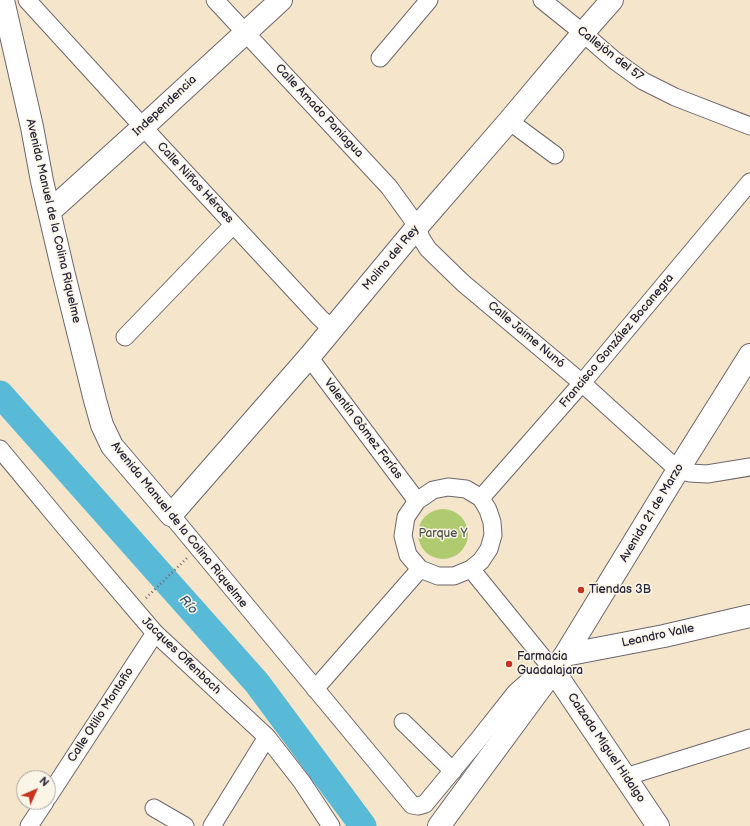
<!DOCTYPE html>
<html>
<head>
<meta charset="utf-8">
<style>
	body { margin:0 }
	#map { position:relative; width:750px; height:826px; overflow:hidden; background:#f5e6cb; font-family:"Balsamiq Sans",sans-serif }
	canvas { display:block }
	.north { position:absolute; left:16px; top:770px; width:40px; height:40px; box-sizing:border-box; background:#fcf5e5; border:1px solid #a5a1a1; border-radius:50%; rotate:45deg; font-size:11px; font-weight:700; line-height:16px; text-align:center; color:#22223b }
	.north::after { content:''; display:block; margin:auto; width:14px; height:18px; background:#c8321e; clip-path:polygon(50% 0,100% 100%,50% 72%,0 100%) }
</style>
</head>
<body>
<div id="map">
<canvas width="750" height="826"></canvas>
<div class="north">N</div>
</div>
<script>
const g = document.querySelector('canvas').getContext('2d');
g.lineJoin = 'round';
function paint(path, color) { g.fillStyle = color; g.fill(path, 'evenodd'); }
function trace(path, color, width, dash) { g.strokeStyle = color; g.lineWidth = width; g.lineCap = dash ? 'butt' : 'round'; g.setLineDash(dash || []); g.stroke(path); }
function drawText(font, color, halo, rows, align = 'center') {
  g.font = font + ' "Balsamiq Sans",sans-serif'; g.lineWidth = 3; g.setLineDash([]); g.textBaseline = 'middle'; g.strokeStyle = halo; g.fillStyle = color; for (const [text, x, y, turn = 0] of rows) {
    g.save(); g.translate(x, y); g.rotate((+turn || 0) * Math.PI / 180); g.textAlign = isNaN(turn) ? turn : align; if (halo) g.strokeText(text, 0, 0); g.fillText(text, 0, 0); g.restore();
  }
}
paint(new Path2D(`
	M418 534a25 25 0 1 1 50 0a25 25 0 1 1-50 0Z`), '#b0ca70');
trace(new Path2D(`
	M0,394L257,683L363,826`), '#58bad6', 27);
const street = new Path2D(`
	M27,0L143,127L320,318L332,329
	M215,0L389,187L410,216L417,227L421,238L428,249L463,283L582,383L678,470L690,473L707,474L750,467
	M542,0L583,33L614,60L643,81L675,97L750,126
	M380,58L429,0
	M509,121L555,155
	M125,337L233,225
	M309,357L417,501
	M0,449L63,525L155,633L267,737L302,782L331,826
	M448,487L466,489L481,498L488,510L492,522L493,535L489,549L481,561L471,569L454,576H438L420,569L408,555L403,536L406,517L417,501L433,490Z
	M481,498L582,383L750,182
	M171,515L412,805L418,806L425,804L478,740L516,692L533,677L553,670L471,569
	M315,689L420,569
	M403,722L453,771
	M625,777L750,738
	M48,797L155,633
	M154,808L185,826
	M29,826L45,802
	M212,826L267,737`);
const secondary = new Path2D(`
	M3,0L32,127L42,181L63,271L95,400L102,425L112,446L171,515L309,357L417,227L509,121L583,33L612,0
	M49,212L143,127L281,0
	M565,655L664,636L750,616
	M553,670L658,826
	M439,826L565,655L678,470L750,355`);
trace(street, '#6c676d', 19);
trace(secondary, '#6c676d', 24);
trace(new Path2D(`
	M146,598L187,558`), '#6c676d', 2.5, [1, 3]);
trace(street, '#fff', 17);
trace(secondary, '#fff', 22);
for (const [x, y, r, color] of [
	[581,590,4,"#c8321e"],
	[509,664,4,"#c8321e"]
]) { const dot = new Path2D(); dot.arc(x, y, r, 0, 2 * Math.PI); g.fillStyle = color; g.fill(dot); trace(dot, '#fcf5e5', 1.5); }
drawText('12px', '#22223b', '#fcf5e5', [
	["Callejón del 57",610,54,38],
	["Independencia",165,106,-43],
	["Calle Amado Paniagua",319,111,47],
	["Calle Niños Héroes",195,183,47],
	["Avenida Manuel de la Colina Riquelme",53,221,77],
	["Molino del Rey",391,258,-50],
	["Calle Jaime Nunó",526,335,40],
	["Francisco González Bocanegra",617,341,-50],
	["Valentín Gómez Farías",363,429,53],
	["Avenida 21 de Marzo",652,513,-59],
	["Avenida Manuel de la Colina Riquelme",179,525,51],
	["Leandro Valle",658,636,-12],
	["Jacques Offenbach",181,656,44],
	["Calle Otilio Montaño",101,715,-57],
	["Calzada Miguel Hidalgo",606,748,56]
]);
drawText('12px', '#4d544b', '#fcf5e5', [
	["Parque Y",443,534]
]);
drawText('12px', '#22223b', '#fcf5e5', [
	["Tiendas 3B",589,590],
	["Farmacia",517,657],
	["Guadalajara",517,671]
], 'left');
drawText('italic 13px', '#355771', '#fcf5e5', [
	["Río",188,605,48]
]);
</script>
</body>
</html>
